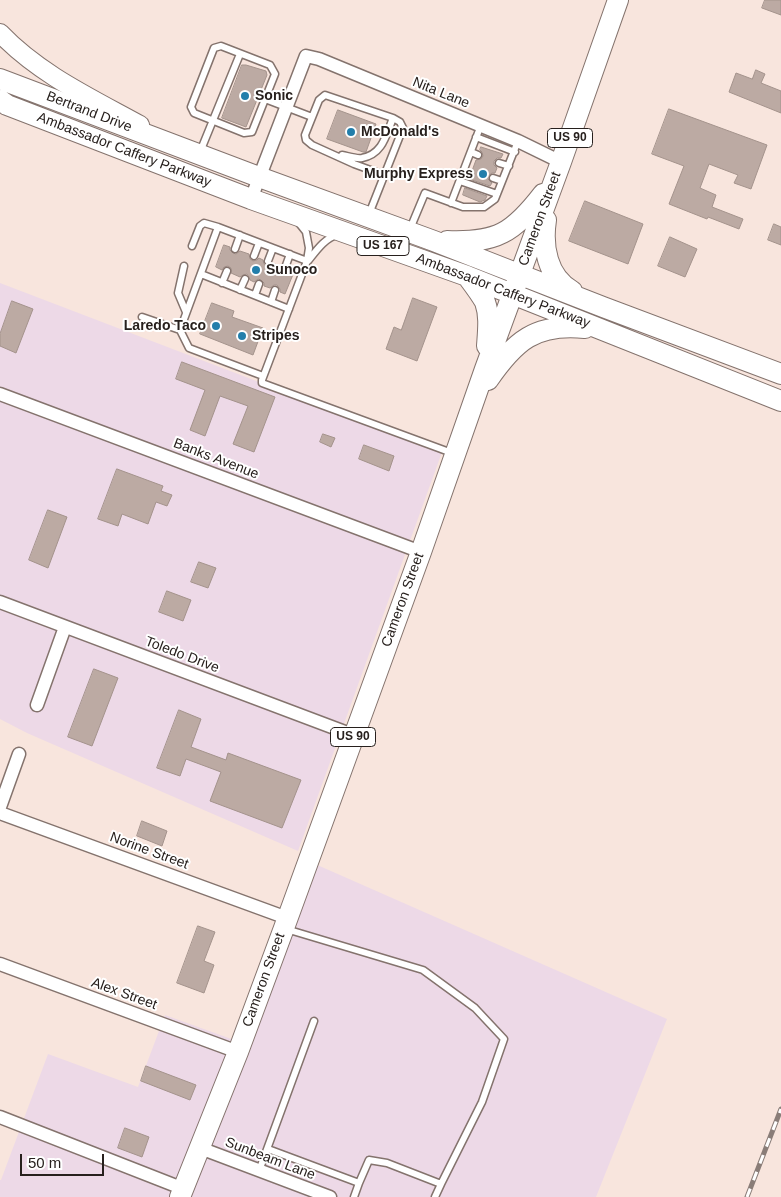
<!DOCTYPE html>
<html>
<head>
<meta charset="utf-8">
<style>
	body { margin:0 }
	#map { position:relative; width:781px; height:1197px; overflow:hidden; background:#f8e5dd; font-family:Helvetica,sans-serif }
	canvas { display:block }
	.scale { position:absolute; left:20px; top:1154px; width:84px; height:22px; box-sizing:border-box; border:2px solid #27201d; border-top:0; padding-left:6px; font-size:15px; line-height:18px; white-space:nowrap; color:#27201d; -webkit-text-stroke:4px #fff; paint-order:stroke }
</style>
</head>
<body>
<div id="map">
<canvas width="781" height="1197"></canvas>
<div class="scale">50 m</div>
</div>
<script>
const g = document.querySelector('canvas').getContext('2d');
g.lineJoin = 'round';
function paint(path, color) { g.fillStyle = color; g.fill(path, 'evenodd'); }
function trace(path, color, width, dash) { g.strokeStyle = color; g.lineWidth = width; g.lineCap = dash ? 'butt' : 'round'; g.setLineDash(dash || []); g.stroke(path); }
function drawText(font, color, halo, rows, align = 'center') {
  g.font = font + ' Helvetica,sans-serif'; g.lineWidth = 4; g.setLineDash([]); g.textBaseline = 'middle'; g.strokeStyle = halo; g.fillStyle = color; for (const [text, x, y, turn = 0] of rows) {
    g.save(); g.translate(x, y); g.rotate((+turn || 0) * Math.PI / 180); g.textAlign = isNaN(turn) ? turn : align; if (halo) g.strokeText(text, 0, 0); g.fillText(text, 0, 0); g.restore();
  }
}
paint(new Path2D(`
	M0,283L442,452L298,851L27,733L0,719Z
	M315,864L667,1019L596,1197H0V1180H1L48,1054L138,1087L165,1015L248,1045Z`), '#edd9e7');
const building = new Path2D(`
	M765,0H781V15L762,8Z
	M242,65H246L266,71L267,75L246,127L222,118Z
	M756,70L765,74L761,83L781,91V113L729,92L736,73L752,79Z
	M669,109L767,145L751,189L734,183L738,175L709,164L700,188L716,195L712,207L743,219L739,229L708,217L707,219L669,204L684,166L652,154Z
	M338,110L376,124L366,152H363L327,139Z
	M481,147L503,154L501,158H497L494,161V165L497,168L495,173H492L488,176V179L492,183L490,186L469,179L476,160L481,159L483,156L482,152L480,150Z
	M465,188L487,196L485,200L480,202L463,195Z
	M585,201L643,224L628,264L569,241Z
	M774,224L781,227V245L768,240Z
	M670,237L697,249L685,277L658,266Z
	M224,245L230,247V250L233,253L236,254L240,251L249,254L250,259L253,261L257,260L259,258L263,260L264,264L267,266H269L272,263L280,266V269L283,272L286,273L290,270L294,272L285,294L280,292V289L277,285H274L270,288L264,286V283L261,280L258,279L254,282L250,280L249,277L247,274L243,275L240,277L231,273V268L228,266L224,267L222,270L216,267Z
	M413,298L437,307L417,361L386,349L394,327L401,330Z
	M12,301L33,309L16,353L0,346V334Z
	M212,303L234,311L232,317L263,328L253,355L200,334Z
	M182,362L275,397L254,452L233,444L248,406L220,396L205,436L190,430L205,390L176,379Z
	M323,434L335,438L331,447L320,442Z
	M364,445L394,456L389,471L359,459Z
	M117,469L163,486L161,491L172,495L167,506L156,502L148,524L122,514L118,526L98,519Z
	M48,510L67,517L48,568L29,560Z
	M199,562L216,568L208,588L191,582Z
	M167,591L191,600L183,621L159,612Z
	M94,669L118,678L92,746L68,737Z
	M179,710L201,719L191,747L226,760L228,753L301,780L282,828L210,801L221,772L186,759L180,776L157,768Z
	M142,821L167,831L162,846L137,836Z
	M198,926L215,932L204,961L214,965L204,993L177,983Z
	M146,1066L196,1085L190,1100L141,1081Z
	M125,1128L149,1137L142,1157L118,1148Z`);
paint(building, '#bcaaa3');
trace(building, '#a4938c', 1);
const lane = new Path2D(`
	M221,46L270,65L275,74L252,132L244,133L194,113L191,107L214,48Z
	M265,99L312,117
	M476,137L515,152
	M200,152L240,54
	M471,152L478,155
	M342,155C348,156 356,159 362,158C383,154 386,135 393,118
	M499,163L509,166
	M493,178L502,181
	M460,181L497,194
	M451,203L481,125
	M369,214L403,128L400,122L393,118L325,95L319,100L305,135L306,140L312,145L354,164L384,175
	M298,222L306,232L309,248L307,261L262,380V383L452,453
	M410,229L425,193L463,207H484L495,199L518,141
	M192,246L200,226L204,223L218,227
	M235,249L240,235
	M254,256L259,243
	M268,261L273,248
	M308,261C316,251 325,238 337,235
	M184,266L178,293L186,312
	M285,268L290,254
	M201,274L289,309
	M222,283L227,271
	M240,290L245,279
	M255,295L259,284
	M271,302L275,290
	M142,317L180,330L189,348L263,376
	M180,330L218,227L307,261
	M286,929L423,970L475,1008L504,1039L482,1102L441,1184
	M268,1149L359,1183L354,1197
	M259,1171L314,1021
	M359,1183L369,1160L387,1163L441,1184L435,1197`);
const street = new Path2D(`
	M251,199L306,56L319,59L518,141L561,162
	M0,394L421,552
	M0,602L353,735
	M37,705L65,627
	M0,807L19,754
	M0,813L287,918
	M0,964L238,1052
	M0,1117L184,1189
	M200,1148L330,1197`);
const secondary = new Path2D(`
	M0,33C39,74 91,98 140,125`);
const primary = new Path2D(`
	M0,79L259,177L434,241L603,307L781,374
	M0,100L7,105L251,199L467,276L781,401
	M546,220C542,246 547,277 572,291
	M447,241C497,243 513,233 543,194
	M467,276C473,284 480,293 485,302C490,316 488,331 487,346
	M488,380C515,341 535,323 585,328
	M180,1197L238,1052L284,928L421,552L485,369L561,162L618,0`);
trace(lane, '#84736d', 9);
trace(street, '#84736d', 15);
trace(secondary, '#84736d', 20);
trace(primary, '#84736d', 22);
trace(lane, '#fff', 6);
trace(street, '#fff', 12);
trace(secondary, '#fff', 18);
trace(primary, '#fff', 20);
const rail = new Path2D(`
	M747,1197L781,1109`);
trace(rail, '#8a7d78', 5);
trace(rail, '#fff', 3, [9]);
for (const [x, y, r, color] of [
	[245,96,5,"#227eab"],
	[351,132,5,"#227eab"],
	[483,174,5,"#227eab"],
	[256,270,5,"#227eab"],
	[216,326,5,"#227eab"],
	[242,336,5,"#227eab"]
]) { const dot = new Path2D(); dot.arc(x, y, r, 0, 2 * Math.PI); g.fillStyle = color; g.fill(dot); trace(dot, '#fff', 2); }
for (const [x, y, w] of [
	[570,138,45],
	[383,246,52],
	[353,737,45]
]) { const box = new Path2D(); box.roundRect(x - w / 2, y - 9.5, w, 19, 4); g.fillStyle = '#fff'; g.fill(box); trace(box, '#27201d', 1); }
drawText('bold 12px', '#27201d', null, [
	["US 90",570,138],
	["US 167",383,246],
	["US 90",353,737]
]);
drawText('14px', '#27201d', '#fff', [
	["Nita Lane",441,93,22],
	["Bertrand Drive",89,112,21],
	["Ambassador Caffery Parkway",124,150,21],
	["Cameron Street",540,219,-70],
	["Ambassador Caffery Parkway",503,291,21],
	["Banks Avenue",216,459,21],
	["Cameron Street",403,600,-70],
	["Toledo Drive",182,655,21],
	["Norine Street",149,851,20],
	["Cameron Street",264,980,-70],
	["Alex Street",124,994,20],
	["Sunbeam Lane",270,1159,21]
]);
drawText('bold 14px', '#27201d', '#fff', [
	["Sonic",255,96],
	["McDonald's",361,132],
	["Murphy Express",473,174,"right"],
	["Sunoco",266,270],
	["Laredo Taco",206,326,"right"],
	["Stripes",252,336]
], 'left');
</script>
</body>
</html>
